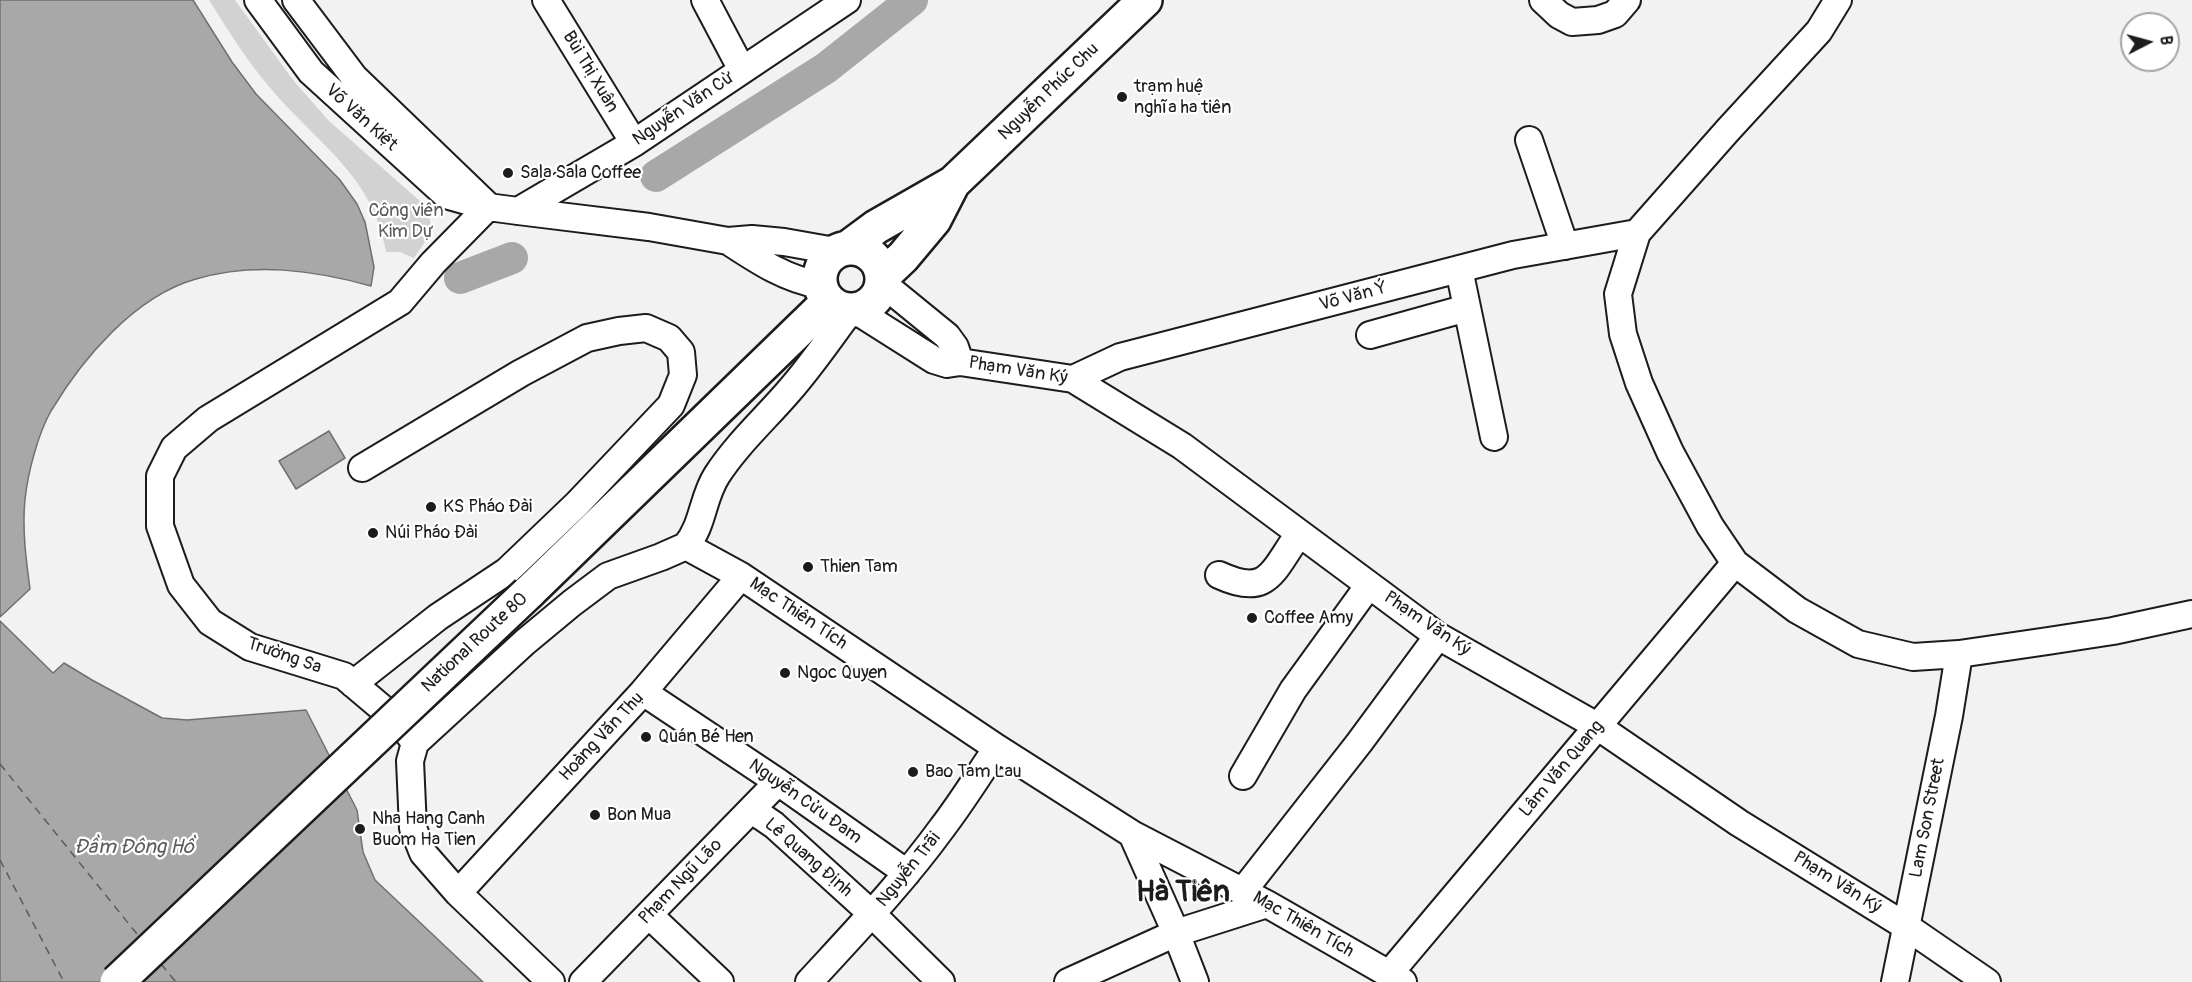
<!DOCTYPE html>
<html>
<head>
<meta charset="utf-8">
<style>
	body { margin:0 }
	#map { position:relative; width:2192px; height:982px; overflow:hidden; background:#f2f2f2; font-family:Pangolin,sans-serif }
	canvas { display:block }
	.north { position:absolute; left:2120px; top:12px; width:60px; height:60px; box-sizing:border-box; background:#fff; border:2px solid #a4a4a4; border-radius:50%; rotate:84deg; font-size:16px; font-weight:700; line-height:24px; text-align:center; color:#1c1c1c }
	.north::after { content:''; display:block; margin:auto; width:21px; height:27px; background:#1c1c1c; clip-path:polygon(50% 0,100% 100%,50% 72%,0 100%) }
</style>
</head>
<body>
<div id="map">
<canvas width="2192" height="982"></canvas>
<div class="north">B</div>
</div>
<script>
const g = document.querySelector('canvas').getContext('2d');
g.lineJoin = 'round';
function paint(path, color) { g.fillStyle = color; g.fill(path, 'evenodd'); }
function trace(path, color, width, dash) { g.strokeStyle = color; g.lineWidth = width; g.lineCap = dash ? 'butt' : 'round'; g.setLineDash(dash || []); g.stroke(path); }
function drawText(font, color, halo, rows, align = 'center') {
  g.font = font + ' Pangolin,sans-serif'; g.lineWidth = 4.5; g.setLineDash([]); g.textBaseline = 'middle'; g.strokeStyle = halo; g.fillStyle = color; for (const [text, x, y, turn = 0] of rows) {
    g.save(); g.translate(x, y); g.rotate((+turn || 0) * Math.PI / 180); g.textAlign = isNaN(turn) ? turn : align; if (halo) g.strokeText(text, 0, 0); g.fillText(text, 0, 0); g.restore();
  }
}
paint(new Path2D(`
	M209,0H235L293,80L329,121L429,209L431,233L414,258L400,252H386C374,177 318,144 272,90C248,63 228,30 209,0Z`), '#d2d2d2');
const water = new Path2D(`
	M0,0H193L232,62L256,94L340,180L357,204L365,222L374,267L371,286C313,270 254,262 196,279C135,296 82,359 51,411C38,434 28,472 25,499C22,529 26,559 30,589L0,617Z
	M329,431L345,458L296,489L279,461Z
	M0,621L53,673L64,663L92,680L162,718L187,720L306,710L357,810L363,852L375,880L483,982H0Z`);
paint(water, '#a8a8a8');
trace(water, '#707070', 1.5);
trace(new Path2D(`
	M656,176L826,68L912,0
	M460,278L512,258`), '#a8a8a8', 32);
trace(new Path2D(`
	M0,764L141,939
	M0,860L64,982
	M161,964L176,982`), '#5b5b5b', 1.5, [8, 6]);
const minor = new Path2D(`
	M258,0L311,72L446,195L488,207L518,211L649,227L728,241L752,239L784,242L835,251
	M296,0L354,77L486,204
	M546,0L634,143
	M705,0L742,70
	M1543,0L1559,15L1572,22L1598,20L1615,14L1627,0
	M1838,0L1819,31L1728,130L1637,233L1618,294L1623,334L1639,383L1670,452L1710,526L1735,563L1797,610L1858,644L1913,657L1959,654L2048,641L2113,631L2192,614
	M1529,140L1565,246
	M488,207L433,263L400,302L208,419L174,448L160,476V526L181,585L210,622L250,647L344,676L402,725L415,743L410,761L413,828L423,853L458,893L551,982
	M518,211L634,143L847,0
	M728,241C757,260 785,279 820,285
	M1459,269L1494,437
	M882,283L947,336L955,347L960,362
	M855,310L934,360L947,364L960,362L1073,379L1182,446L1438,636L1597,726L1739,823L1907,927L1987,982
	M850,311C830,338 811,366 789,391C765,419 737,444 717,475C702,498 704,524 686,546L741,576L997,748L1132,834L1267,904L1403,982
	M1370,335L1467,308
	M1073,379L1120,357L1513,255L1637,233
	M1219,575C1269,598 1272,571 1299,534
	M353,684L438,617L507,571L577,504L671,405L683,375L681,352L669,338L646,328L619,331L587,338L521,373L362,468
	M643,692L778,782L907,873
	M415,743L525,642L572,603L608,576L661,557L686,546
	M1243,776L1293,690L1369,585
	M752,810L774,825L872,914L941,982
	M1132,834L1176,933L1195,982
	M1243,891L1359,743L1438,636
	M458,893L643,692L741,576
	M649,915L720,982
	M1389,974L1735,563
	M583,982L778,782
	M809,982C855,932 902,883 942,828C962,802 979,774 997,748
	M1068,982L1176,933L1267,904
	M1895,982L1949,716L1959,654`);
const highway = new Path2D(`
	M849,247L876,227L953,183L1145,0
	M820 279a31 31 0 1 1 62 0a31 31 0 1 1-62 0Z
	M882,277L903,257L934,220L953,183
	M528,593L829,301`);
trace(minor, '#1c1c1c', 30);
trace(highway, '#1c1c1c', 38);
trace(minor, '#fff', 26);
trace(highway, '#fff', 33);
const highwayBridge = new Path2D(`
	M117,982L528,593`);
trace(highwayBridge, '#1c1c1c', 38, []);
trace(highwayBridge, '#fff', 33);
for (const [x, y, r, color] of [
	[1122,97,6,"#1c1c1c"],
	[508,173,6,"#1c1c1c"],
	[431,507,6,"#1c1c1c"],
	[373,533,6,"#1c1c1c"],
	[808,567,6,"#1c1c1c"],
	[1252,618,6,"#1c1c1c"],
	[785,673,6,"#1c1c1c"],
	[646,737,6,"#1c1c1c"],
	[913,772,6,"#1c1c1c"],
	[595,815,6,"#1c1c1c"],
	[360,829,6,"#1c1c1c"]
]) { const dot = new Path2D(); dot.arc(x, y, r, 0, 2 * Math.PI); g.fillStyle = color; g.fill(dot); trace(dot, '#fff', 2); }
drawText('18px', '#1c1c1c', '#fff', [
	["Bùi Thị Xuân",590,72,59],
	["Nguyễn Phúc Chu",1049,92,-44],
	["Nguyễn Văn Cừ",684,109,-34],
	["Võ Văn Kiệt",361,118,42],
	["Võ Văn Ý",1353,297,-15],
	["Phạm Văn Ký",1018,371,9],
	["Mạc Thiên Tích",798,614,34],
	["Phạm Văn Ký",1427,624,34],
	["National Route 80",475,643,-43],
	["Trường Sa",284,656,19],
	["Hoàng Văn Thụ",602,737,-47],
	["Lâm Văn Quang",1562,769,-50],
	["Nguyễn Cửu Đam",805,802,35],
	["Lam Son Street",1928,818,-79],
	["Lê Quang Định",808,858,41],
	["Nguyễn Trãi",909,870,-51],
	["Phạm Ngũ Lão",681,882,-46],
	["Phạm Văn Ký",1837,883,32],
	["Mạc Thiên Tích",1303,925,30]
]);
drawText('18px', '#1c1c1c', '#fff', [
	["trạm huệ",1134,87],
	["nghĩa ha tiên",1134,108],
	["Sala Sala Coffee",520,173],
	["KS Pháo Đài",443,507],
	["Núi Pháo Đài",385,533],
	["Thien Tam",820,567],
	["Coffee Amy",1264,618],
	["Ngoc Quyen",797,673],
	["Quán Bé Hen",658,737],
	["Bao Tam Lau",925,772],
	["Bon Mua",607,815],
	["Nha Hang Canh",372,819],
	["Buom Ha Tien",372,840]
], 'left');
drawText('18px', '#5c5c5c', '#fff', [
	["Công viên",406,211],
	["Kim Dự",406,232]
]);
drawText('italic 20px', '#5b5b5b', '#fff', [
	["Đầm Đông Hồ",134,848]
]);
drawText('bold 30px', '#1c1c1c', '#fff', [
	["Hà Tiên",1183,893]
]);
</script>
</body>
</html>
